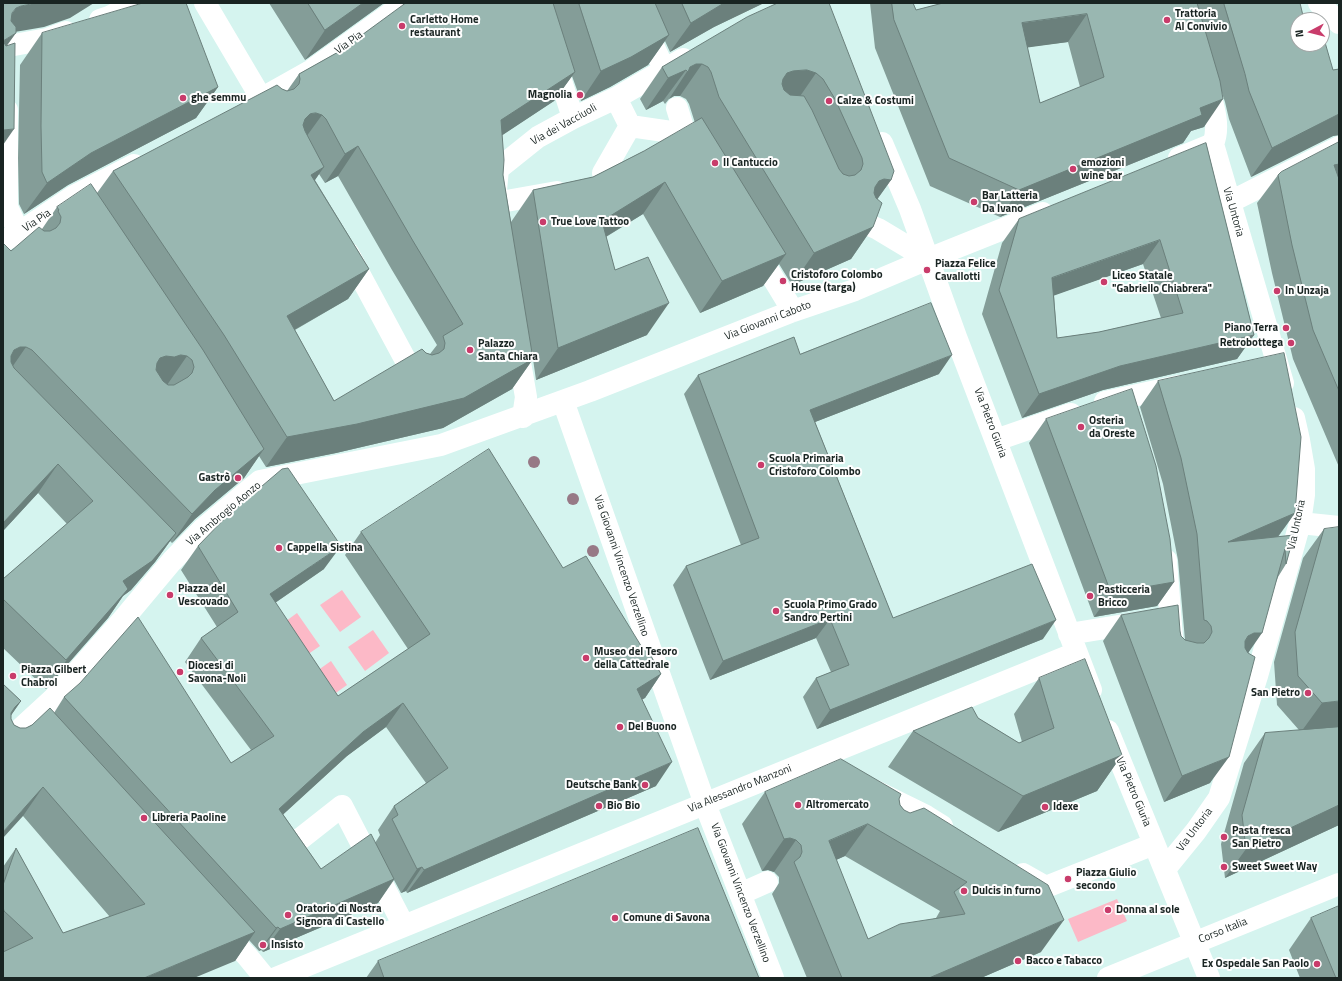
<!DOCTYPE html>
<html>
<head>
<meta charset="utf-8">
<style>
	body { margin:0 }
	#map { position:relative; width:1342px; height:981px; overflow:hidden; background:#d5f4ef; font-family:"Titillium Web",sans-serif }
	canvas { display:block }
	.frame { position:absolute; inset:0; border:4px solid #192422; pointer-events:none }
	.north { position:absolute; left:1290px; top:12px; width:40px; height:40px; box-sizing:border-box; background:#fff; border:1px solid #a3a7a7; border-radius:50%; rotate:263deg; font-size:11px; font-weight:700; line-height:16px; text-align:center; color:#192422 }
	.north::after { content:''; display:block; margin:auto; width:14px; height:18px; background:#c93c6b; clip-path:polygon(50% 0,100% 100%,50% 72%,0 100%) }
</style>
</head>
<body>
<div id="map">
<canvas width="1342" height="981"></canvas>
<div class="frame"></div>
<div class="north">N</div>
</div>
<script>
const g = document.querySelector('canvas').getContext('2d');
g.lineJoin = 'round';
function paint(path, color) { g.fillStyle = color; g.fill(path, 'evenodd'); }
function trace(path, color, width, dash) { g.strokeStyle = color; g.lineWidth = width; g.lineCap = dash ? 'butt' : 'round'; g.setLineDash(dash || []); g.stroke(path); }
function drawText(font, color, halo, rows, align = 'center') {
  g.font = font + ' "Titillium Web",sans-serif'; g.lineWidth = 4; g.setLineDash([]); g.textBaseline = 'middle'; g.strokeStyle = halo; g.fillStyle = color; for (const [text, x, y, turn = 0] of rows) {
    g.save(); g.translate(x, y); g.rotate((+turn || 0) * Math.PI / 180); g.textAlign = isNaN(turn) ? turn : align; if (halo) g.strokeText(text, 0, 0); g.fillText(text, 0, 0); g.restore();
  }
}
paint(new Path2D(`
	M342,590L361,617L340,632L320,605Z
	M297,613L320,646L298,661L275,629Z
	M373,630L389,653L365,671L348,647Z
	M331,661L347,685L323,702L307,678Z
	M1117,899L1127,921L1078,942L1068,919Z`), '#fcb9c7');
trace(new Path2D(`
	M205,3L267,108
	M536,3L573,118
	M640,3L641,19L664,69
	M100,20L109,17L136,3
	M3,47L47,39L66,32
	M1207,83C1212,102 1221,125 1213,144L1283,383
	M616,98L630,126L685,134
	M255,102L312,70L405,3
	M677,108L685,134L697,154
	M7,110V207L25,245
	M882,143L910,209L956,337L1091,690
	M1179,158L1213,144
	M603,173L630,126
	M496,190L498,169L538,137L573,118L616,98L683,59
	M1230,202L1339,147
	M495,203L557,192
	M864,223L878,229L928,259
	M3,241L19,233L74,196L134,165
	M756,250L793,311
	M348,253L412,372
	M517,345L526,397L523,417
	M563,401L705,804L773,978
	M1105,402L1179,386
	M996,440L1071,414
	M1300,523L1339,527
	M1166,560L1172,637
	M1069,634L1143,622
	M1108,731L1209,978
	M3,745L54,698L121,622L172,561L203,529L260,481L441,445L590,391L793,311L855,290L928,259L1043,213
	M873,790L926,816L942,826
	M295,843L342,806L404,926
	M1165,869L1196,831L1219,798L1257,676L1300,523L1304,495V469L1299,440L1294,418
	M1023,874L1046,887L1154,844
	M740,894L767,882
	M222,929L247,956L265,978
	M276,978L1076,653
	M1108,978L1339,884`), '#fff', 22);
trace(new Path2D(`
	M1319,3L1339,23`), '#fff', 22);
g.fillStyle = '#977986';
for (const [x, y] of [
	[534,462],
	[573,499],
	[593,551]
]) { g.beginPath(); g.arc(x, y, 6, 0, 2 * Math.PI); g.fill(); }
paint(new Path2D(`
	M269,3H384L305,60Z
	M406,3H764L714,27L670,52L665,41L648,65L610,87L581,101L572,76L554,101L502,135L503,175L511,222L533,190L593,177L644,151L695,123L689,104L686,99L680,96H674L669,99L665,104L663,101L646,110L640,99L662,67L778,3L891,180L877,199L873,227L851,259L792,285L779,264L763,286L700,313L643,214L606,237L615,270L647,335L536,380L533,359L512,389L443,428L336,453L266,467L259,456L244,478L195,519L172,543L170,541L155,562L131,590L123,596L108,618L46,689L3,648V579L67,524L38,493L3,531L11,251L42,229L57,207L97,193L113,171L282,89L287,91L299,74L340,51ZM319,174L325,183L338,176L392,270L437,345L430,354L426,353L334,401L295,330L348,299L369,269L315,180Z
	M870,3H913L916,10L943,3H1300L1298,20L1333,70L1339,69V135L1333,136L1251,177L1229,119L1225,102L1221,90L1204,127L1191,131L1183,143L1000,217L930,186L875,48ZM1068,42L1080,87L1040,103L1027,47Z
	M42,33L218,87L196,118L68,185L24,214L19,204L18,158L20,65Z
	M1339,142V467L1293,359L1272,273L1257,203L1278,175Z
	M1206,143L1254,335L1237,359L1103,390L1022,418L982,314L1002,243L1019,219ZM1143,264L1161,318L1099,332L1057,338L1054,295Z
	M800,354L939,374L815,422L893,618L1043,639L817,729L803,697L816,678L831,672L816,638L710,680L673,585L686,566L741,545L684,394L698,375Z
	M1158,381L1295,513L1278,537L1294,535L1286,564L1278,577L1248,653L1210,783L1164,802L1103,641L1121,615L1180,631L1181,636L1185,640L1178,560L1163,484L1140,407Z
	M1046,419L1174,582L1157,606L1094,617L1029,443Z
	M1324,529L1339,825L1296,845L1225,878L1221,844L1244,763L1265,733L1299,730L1277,705L1274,662L1303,558Z
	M361,532L563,568L643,649L661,674L645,698L642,699L656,786L407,893L406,891L401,893L394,880L378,903L263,952L261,950L259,951L249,940L235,961L3,978V867L16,848L63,933L110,917L23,816L3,684L21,701L11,715V719L14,725L20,728H26L54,713L64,697L231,763L251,750L185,662L201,638L217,627L181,570L198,546L324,569L275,603L338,696L408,649L345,555ZM386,727L426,783L394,806L378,830L380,835L375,843L321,869L283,814L347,756Z
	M1039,678L1122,755L1097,791L998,832L888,767L913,731L978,718L1019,743L1022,742L1014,714Z
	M765,792L899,799L900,805L904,810L1041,952L981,978H807L772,894L779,883V877L774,872L768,870L762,871L742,824ZM845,856L940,911L936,918L868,939L836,860Z
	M1311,918L1339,978H1300L1289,950Z
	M378,961L759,978H366Z`), '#849d98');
paint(new Path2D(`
	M36,3H94L70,18L44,27L3,34V26L16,8L21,6Z
	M363,3H384L305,60L325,30Z
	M724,3H764L714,27L670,52L691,23Z
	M1087,14L1068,42L1002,51L1022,23Z
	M16,33L3,51V41Z
	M669,35L648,65L610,87L581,101L601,71Z
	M696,64H702L680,96H674L669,99L690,67Z
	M686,70L663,101L646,110L668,78Z
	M807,70L816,73L794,105L771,103L783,79L787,73L793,71Z
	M575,72L554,101L480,150L501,120Z
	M218,87L196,118L68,185L24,214L47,183L91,153Z
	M1223,99L1204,127L1191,131L1183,143L1000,217L1019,190L1200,108Z
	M316,113L322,115L301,144L296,143L305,119L310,114Z
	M1339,114V135L1333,136L1251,177L1272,148Z
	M14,129L3,145V130Z
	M358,146L338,176L325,183L345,154Z
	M1339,164V188L1334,165Z
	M324,167L303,197L311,175Z
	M884,179L891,180L869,211L875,187L879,181Z
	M665,182L643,214L579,253L602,221Z
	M873,227L851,259L792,285L814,253Z
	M1160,240L1143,264L1036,302L1052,278Z
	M786,254L763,286L700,313L722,281Z
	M369,269L348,299L266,346L287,316Z
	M669,303L647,335L536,380L558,348Z
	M1254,335L1237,359L1103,390L1022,418L1039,394L1120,366Z
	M20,347H26L6,376L3,367L14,350Z
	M181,355L187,356L167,385L140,388L160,358L166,356Z
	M952,355L939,374L797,429L810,410Z
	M533,359L512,389L443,428L336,453L266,467L287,437Z
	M264,449L244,478L195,519L172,543L192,514L215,490Z
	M58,464L38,493L3,531V523Z
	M1295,513L1276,539L1228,542Z
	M176,533L155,562L131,590L123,596L108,618L46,689L123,581Z
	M341,546L324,569L253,618L270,594Z
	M1174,582L1157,606L1094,617L1111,593Z
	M830,619L816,638L710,680L723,661Z
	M1056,620L1043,639L817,729L830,710Z
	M1254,633H1262L1244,659H1236L1248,636Z
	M661,674L645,698L620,712L637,689Z
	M21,701L3,727L15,707Z
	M1339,701V730L1301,732L1322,703Z
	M403,703L386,727L347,756L263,833L279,809L363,732Z
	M1122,755L1097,791L998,832L1023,796Z
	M1229,757L1210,783L1164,802L1182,776Z
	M672,762L656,786L407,893L424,870Z
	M43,787L23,816L3,838V832Z
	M1339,805V825L1296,845L1225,878L1246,849Z
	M868,824L845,856L806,873L829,841Z
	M790,838L796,840L774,872L768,870L762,871L784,839Z
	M422,867L406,891L401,893L417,869Z
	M394,879L378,903L263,952L280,929Z
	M1064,920L1041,952L981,978H929Z
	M278,927L261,950L259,951L276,928Z
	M255,932L235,961L194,978H144Z`), '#6b807c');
const building = new Path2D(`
	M3,3H36L21,6L16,8L12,13L11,21L16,27V33L3,41L6,46L15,43L14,129L3,130Z
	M143,3H186L218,87L91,153L47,183L42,172L41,126L42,33Z
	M308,3H363L325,30Z
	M406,3H553L575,72L501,120L504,160L503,175L533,359L464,398L357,424L287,437L224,335L113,171L277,85L282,89L287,91L294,89L299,84L300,79L299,74L340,51ZM316,113L322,115L326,119L345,154L358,146L413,241L463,324L443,336L445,343L444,349L439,353L432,355L426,353L422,349L334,401L287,316L369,269L311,175L324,167L305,131L303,125L305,119L310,114Z
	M579,3H655L669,35L631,57L601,71Z
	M682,3H724L691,23Z
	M778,3H829L894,171L891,180L884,179L879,181L875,187L874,193L876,198L882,203L873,227L814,253L719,97L711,72L708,67L702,64H696L690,67L688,72L686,70L668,78L662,67L747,17ZM807,70L816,73L823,79L835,99L862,158L863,164L861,170L855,175L849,176L843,174L839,169L812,110L804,96L790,95L784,90L782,84L783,79L787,73L793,71Z
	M892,3H913L916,10L943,3H1197L1220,81L1223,99L1200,108L1202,115L1019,190L949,158L894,20ZM1087,14L1104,77L1040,103L1022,23Z
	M1224,3H1300L1304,20H1298V44H1322V32L1333,70L1339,69V114L1272,148L1249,91L1245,74Z
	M702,118L786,254L722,281L665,182L602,221L615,270L648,257L669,303L558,348L533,190L593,177L644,151Z
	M1339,142V164L1334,165L1339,179V391L1313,330L1292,245L1278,175L1281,172Z
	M1206,143L1254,335L1120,366L1039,394L999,290L1019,219ZM1160,240L1183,313L1099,332L1057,338L1052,278Z
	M91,184L203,350L264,449L215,490L192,514L32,350L26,347H20L14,350L11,356V362L14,368L176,533L152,561L123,581L128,589L66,660L3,599V579L93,501L58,464L3,523V243L11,251L39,227L44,231H50L56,228L60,223L61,217L58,211L59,210L57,207ZM181,355L187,356L192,360L194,367L192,373L188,377L174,385H168L163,381L156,370L157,363L160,358L166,356L174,357Z
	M931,303L952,355L810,410L893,618L1032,564L1056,620L830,710L816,678L849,665L830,619L723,661L686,566L759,538L698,375L794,337L800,354Z
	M1284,353L1301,437L1295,513L1228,542L1294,535L1286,564L1285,549L1262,633H1254L1248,636L1245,641V648L1248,653L1255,657L1229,757L1182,776L1121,615L1178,605L1180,631L1181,636L1185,640L1197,643H1204L1209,638L1212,632L1211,626L1207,621L1204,620L1197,534L1181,458L1158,381Z
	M1132,389L1156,466L1170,539L1174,582L1111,593L1046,419Z
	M489,449L563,568L586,556L643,649L646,647L661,674L637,689L672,762L424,870L422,867L417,869L392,819L398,815L394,806L448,768L403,703L363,732L279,809L321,869L371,834L394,879L280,929L278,927L276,928L64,697L80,683L138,617L231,763L274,736L201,638L238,612L198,546L228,515L282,469L288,468L341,546L270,594L338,696L430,634L361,532Z
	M1339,527V701L1322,703L1298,676L1295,632L1324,529Z
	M1085,659L1122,755L1023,796L913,731L972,707L978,718L1019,743L1054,728L1039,678Z
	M3,684L21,701L15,707L11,713V719L14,725L20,728H26L32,725L50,708L255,932L144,978H3V952L33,938L4,911L3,907V885L16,848L63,933L145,904L43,787L3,832Z
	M1339,727V805L1246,849L1242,815L1265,733Z
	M841,759L901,794L899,799L900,805L904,810L910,813L924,808L1048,885L1064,920L929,978H842L794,862L800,857L802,852L801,845L796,840L790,838L784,839L765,792ZM868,824L967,882L954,892L965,914L900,924L868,939L829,841Z
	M698,828L759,978H384L378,961Z
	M1339,906V978H1336L1311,918Z`);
paint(building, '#99b7b1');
trace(building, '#6b807c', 1);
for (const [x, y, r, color] of [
	[1167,20,4,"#c93c6b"],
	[402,26,4,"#c93c6b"],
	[580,95,4,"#c93c6b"],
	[183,98,4,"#c93c6b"],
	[829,101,4,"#c93c6b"],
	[715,163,4,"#c93c6b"],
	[1073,169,4,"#c93c6b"],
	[974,202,4,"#c93c6b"],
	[543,222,4,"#c93c6b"],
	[927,270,4,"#c93c6b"],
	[783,281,4,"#c93c6b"],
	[1104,282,4,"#c93c6b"],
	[1277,291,4,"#c93c6b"],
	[1286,328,4,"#c93c6b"],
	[1291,343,4,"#c93c6b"],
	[470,350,4,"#c93c6b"],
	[1081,427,4,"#c93c6b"],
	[761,465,4,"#c93c6b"],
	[238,478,4,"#c93c6b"],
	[279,548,4,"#c93c6b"],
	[170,595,4,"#c93c6b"],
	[1090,596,4,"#c93c6b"],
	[776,611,4,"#c93c6b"],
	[586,658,4,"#c93c6b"],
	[180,672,4,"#c93c6b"],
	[13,676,4,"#c93c6b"],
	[1308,693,4,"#c93c6b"],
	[620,727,4,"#c93c6b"],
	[645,785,4,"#c93c6b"],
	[798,805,4,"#c93c6b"],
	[599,806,4,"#c93c6b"],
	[1045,807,4,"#c93c6b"],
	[144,818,4,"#c93c6b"],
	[1224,837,4,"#c93c6b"],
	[1224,867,4,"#c93c6b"],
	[1068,879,4,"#c93c6b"],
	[964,891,4,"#c93c6b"],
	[1108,910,4,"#c93c6b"],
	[288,915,4,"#c93c6b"],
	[615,918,4,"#c93c6b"],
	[263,945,4,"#c93c6b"],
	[1018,961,4,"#c93c6b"],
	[1317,964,4,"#c93c6b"]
]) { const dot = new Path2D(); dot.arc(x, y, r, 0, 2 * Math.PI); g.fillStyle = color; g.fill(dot); trace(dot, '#fff', 1.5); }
drawText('bold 11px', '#192422', '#fff', [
	["Trattoria",1175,14],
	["Al Convivio",1175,27],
	["Carletto Home",410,20],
	["restaurant",410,33],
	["Magnolia",572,95,"right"],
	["ghe semmu",191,98],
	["Calze & Costumi",837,101],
	["Il Cantuccio",723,163],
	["emozioni",1081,163],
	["wine bar",1081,176],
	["Bar Latteria",982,196],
	["Da Ivano",982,209],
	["True Love Tattoo",551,222],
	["Piazza Felice",935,264],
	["Cavallotti",935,277],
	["Cristoforo Colombo",791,275],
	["House (targa)",791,288],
	["Liceo Statale",1112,276],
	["\"Gabriello Chiabrera\"",1112,289],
	["In Unzaja",1285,291],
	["Piano Terra",1278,328,"right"],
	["Retrobottega",1283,343,"right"],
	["Palazzo",478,344],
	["Santa Chiara",478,357],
	["Osteria",1089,421],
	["da Oreste",1089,434],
	["Scuola Primaria",769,459],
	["Cristoforo Colombo",769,472],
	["Gastrò",230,478,"right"],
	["Cappella Sistina",287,548],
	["Piazza del",178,589],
	["Vescovado",178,602],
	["Pasticceria",1098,590],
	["Bricco",1098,603],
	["Scuola Primo Grado",784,605],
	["Sandro Pertini",784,618],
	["Museo del Tesoro",594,652],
	["della Cattedrale",594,665],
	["Diocesi di",188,666],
	["Savona-Noli",188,679],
	["Piazza Gilbert",21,670],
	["Chabrol",21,683],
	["San Pietro",1300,693,"right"],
	["Del Buono",628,727],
	["Deutsche Bank",637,785,"right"],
	["Altromercato",806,805],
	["Bio Bio",607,806],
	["Idexe",1053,807],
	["Libreria Paoline",152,818],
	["Pasta fresca",1232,831],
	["San Pietro",1232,844],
	["Sweet Sweet Way",1232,867],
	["Piazza Giulio",1076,873],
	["secondo",1076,886],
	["Dulcis in furno",972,891],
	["Oratorio di Nostra",296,909],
	["Signora di Castello",296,922],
	["Donna al sole",1116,910],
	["Comune di Savona",623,918],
	["Insisto",271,945],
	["Bacco e Tabacco",1026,961],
	["Ex Ospedale San Paolo",1309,964,"right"]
], 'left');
drawText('11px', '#192422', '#fff', [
	["Via Pia",349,43,-36],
	["Via dei Vacciuoli",564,125,-29],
	["Via Untoria",1233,212,74],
	["Via Pia",37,221,-34],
	["Via Giovanni Caboto",768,321,-21],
	["Via Pietro Giuria",990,423,69],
	["Via Ambrogio Aonzo",224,514,-40],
	["Via Untoria",1297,525,-78],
	["Via Giovanni Vincenzo Verzellino",621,566,71],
	["Via Alessandro Manzoni",740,789,-22],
	["Via Pietro Giuria",1133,792,67],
	["Via Untoria",1195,830,-53],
	["Via Giovanni Vincenzo Verzellino",740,893,69],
	["Corso Italia",1223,931,-22]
]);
</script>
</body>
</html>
